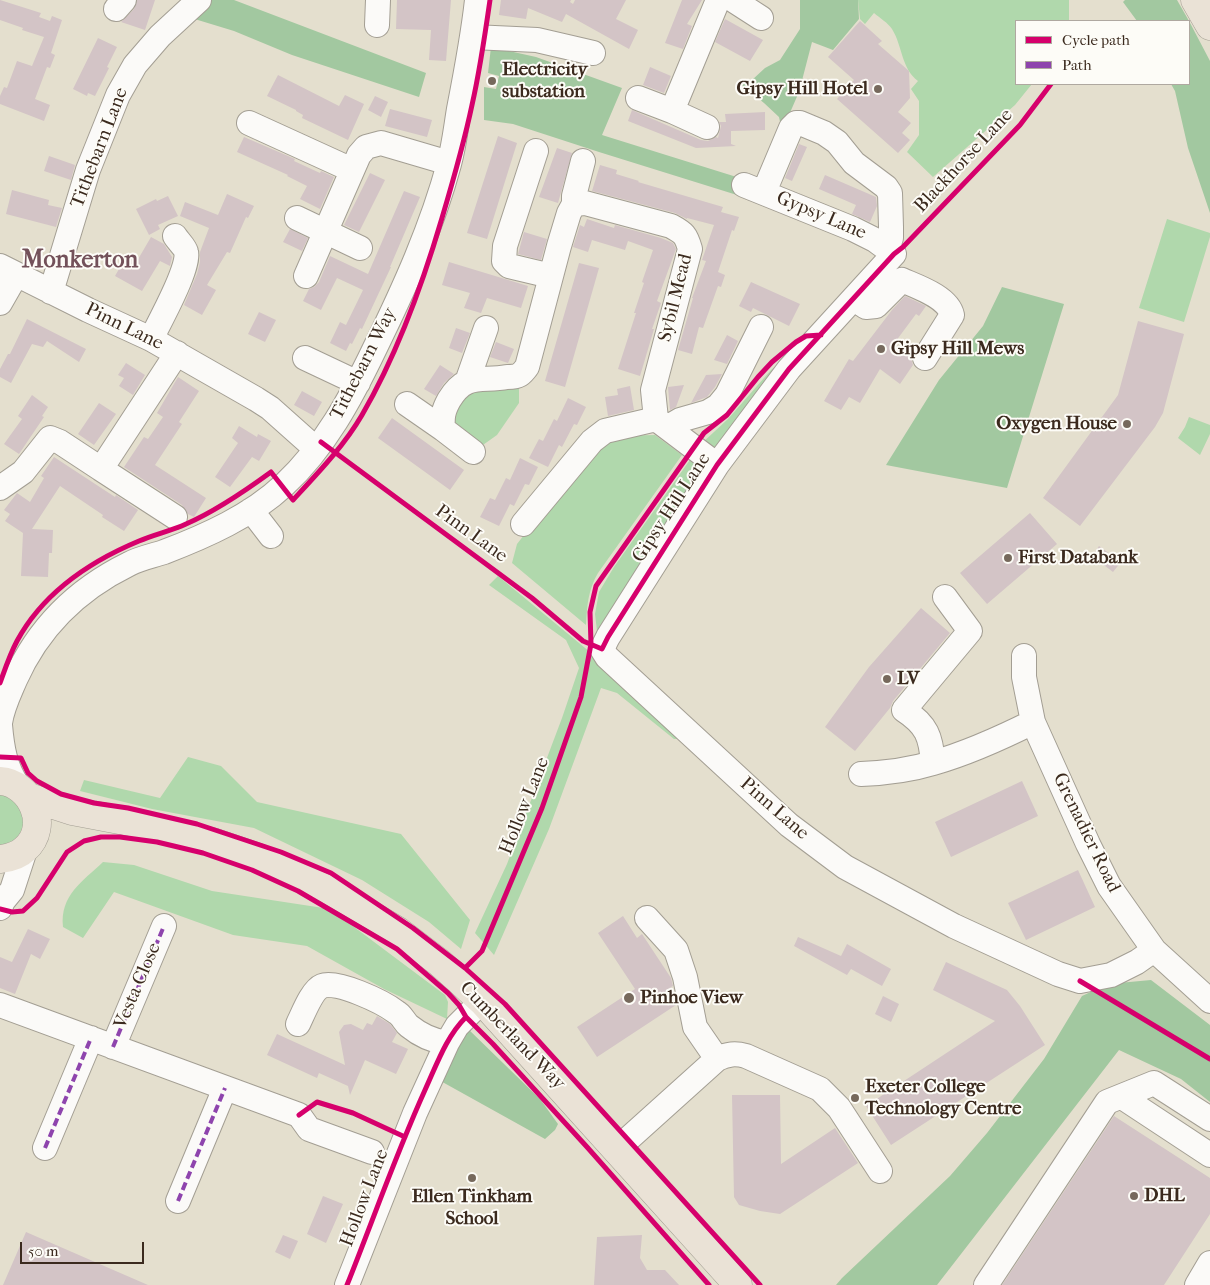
<!DOCTYPE html>
<html>
<head>
<meta charset="utf-8">
<style>
	body { margin:0 }
	#map { position:relative; width:1210px; height:1285px; overflow:hidden; background:#e4dfce; font-family:"IM FELL French Canon",serif }
	canvas { display:block }
	.legend { position:absolute; left:1015px; top:20px; width:175px; height:65px; box-sizing:border-box; background:#fdfcf7; border:1px solid #afa8a0; margin:0; padding:6px 9px; list-style:none; font-size:15px; color:#3b2a1e }
	.legend li { display:flex; align-items:center; gap:10px; height:25px }
	.legend b { width:25px; border:1px solid #afa8a0 }
	.scale { position:absolute; left:20px; top:1242px; width:124px; height:22px; box-sizing:border-box; border:2px solid #3b2a1e; border-top:0; padding-left:6px; font-size:15px; line-height:18px; white-space:nowrap; color:#3b2a1e; -webkit-text-stroke:4px #fdfcf7; paint-order:stroke }
</style>
</head>
<body>
<div id="map">
<canvas width="1210" height="1285"></canvas>
<ul class="legend">
<li><b style="height:6px;background:#d6006c"></b>Cycle path</li>
<li><b style="height:6px;background:#8e44ad"></b>Path</li>
</ul>
<div class="scale">50 m</div>
</div>
<script>
const g = document.querySelector('canvas').getContext('2d');
g.lineJoin = 'round';
function paint(path, color) { g.fillStyle = color; g.fill(path, 'evenodd'); }
function trace(path, color, width, dash) { g.strokeStyle = color; g.lineWidth = width; g.lineCap = dash ? 'butt' : 'round'; g.setLineDash(dash || []); g.stroke(path); }
function drawText(font, color, halo, rows, align = 'center') {
  g.font = font + ' "IM FELL French Canon",serif'; g.lineWidth = 4; g.setLineDash([]); g.textBaseline = 'middle'; g.strokeStyle = halo; g.fillStyle = color; for (const [text, x, y, turn = 0] of rows) {
    g.save(); g.translate(x, y); g.rotate((+turn || 0) * Math.PI / 180); g.textAlign = isNaN(turn) ? turn : align; if (halo) g.strokeText(text, 0, 0); g.fillText(text, 0, 0); g.restore();
  }
}
paint(new Path2D(`
	M858,0H1069V21H1016V84H1032L1015,105L933,177L907,152L919,135V101L911,89L918,81C901,68 903,47 892,29C888,23 880,18 874,13L865,24L860,19Z
	M1167,219L1210,233V237L1184,322L1139,308Z
	M790,353L716,447L707,448L701,444L728,419L771,370Z
	M519,375V403L497,435L473,452L443,429L452,396Z
	M1189,417L1210,425V434L1200,455L1178,438L1185,427Z
	M655,435L682,455L598,573C588,590 587,606 586,625L512,563L517,544L561,488L608,436Z
	M692,457L701,467V474L597,631L595,614L599,592L614,567Z
	M498,576L625,681L685,739H674L617,693L601,688L549,829L494,955L475,933L507,864L562,718L579,668L566,640L489,585Z
	M188,757L221,766L257,802L401,834L470,920L461,949L429,922L362,880L254,828L152,809L80,791L84,780L160,798Z
	M0,794L14,798L27,817L22,838L0,850Z
	M103,862L134,865L212,891L330,909L445,995L448,1002L447,1019L384,989L307,946L233,935L114,892L83,938L63,927C60,895 82,882 103,862Z`), '#b0d8ac');
paint(new Path2D(`
	M205,0H234L426,73L419,97L292,55L234,31L188,17Z
	M800,0H858L859,19L833,50L812,42L799,92L782,131L779,117L764,103L742,85L752,80L765,68L780,60L800,29Z
	M1125,0H1177L1189,21H1137L1123,2Z
	M1189,21L1210,61V213L1188,148L1175,91L1171,84H1189Z
	M491,47L536,57L622,88L602,135L743,179L737,195L599,152L513,124L484,120V87L496,89L499,76L488,73Z
	M1002,287L1064,304L1007,488L886,465L939,380L983,326Z
	M1151,980L1210,1025V1102L1181,1079L1119,1050L937,1285H836L842,1278L950,1176L987,1133L1044,1059L1082,996L1108,984Z
	M465,1026L540,1099L558,1124L555,1130L545,1139L437,1079Z`), '#a2c8a0');
paint(new Path2D(`
	M0,0L41,13L39,17L50,21L52,16L62,20L51,53L55,55L50,68L47,67L35,99L50,105L44,121L0,104V96L4,87L7,88L17,61L32,66L44,37L22,30L23,28L0,20Z
	M137,0H155L145,30L121,22L134,9Z
	M397,0H451L446,61L429,60L431,30L396,29Z
	M501,0H571L570,2L573,4L575,0H626L616,19L638,30L629,49L566,14L562,22L528,8L526,19L499,15Z
	M682,0H702L687,24L692,26L683,49L665,43Z
	M725,19L763,40L750,61L715,42Z
	M860,21L882,41L878,44L909,71L910,98L898,112L911,123L902,133L910,140L898,153L837,99L854,80L828,57Z
	M98,38L117,47L107,67L109,68L95,96L88,93L87,96L73,89Z
	M650,67L671,76L664,93L643,85Z
	M278,75L339,106L345,95L364,104L348,140L302,118L303,115L296,111V110L267,96Z
	M375,96L388,102L381,117L368,110Z
	M390,109L432,120L427,137L385,126Z
	M632,110L701,140L708,141L716,137L718,138L721,126L719,122H726L725,114L765,112V130L731,131V144L736,146L696,148L628,121Z
	M498,136L517,143L487,239L467,233Z
	M244,137L295,159L294,161L320,173L321,171L334,177L320,209L300,199L307,186L287,176L288,175L237,152Z
	M799,144L807,147L792,181L785,178Z
	M557,148L572,153L558,203L539,197Z
	M49,156L75,165L71,180L44,171Z
	M600,165L617,170L616,174L639,181L638,182L723,207L721,212L739,217L734,231L732,230L718,272L725,275L721,287L718,286L703,328L699,327L692,354L678,350L693,298H692L706,261L702,260L714,225L687,218V219L675,213L592,191Z
	M370,173L385,180L359,232L344,225Z
	M825,175L876,197L877,206L870,222L852,214L856,205L819,189Z
	M12,190L49,200L48,205L62,208L56,227L6,214Z
	M404,191L420,197L390,267H391L376,299L362,329L360,328L352,344L350,343L346,351L330,343L340,322L346,325L363,290L337,278L321,310L303,301L309,289L314,287L319,282L330,256L368,274Z
	M227,194L254,206L248,218L246,217L230,253L227,252L207,285L216,290L202,315L184,305L197,274L200,262V252L209,228L180,216L185,202L218,215Z
	M168,196L178,216L158,225L160,229L149,235L136,209L156,199L157,201Z
	M587,219L614,228L615,225L661,238L673,243L676,249L657,301L661,303L652,329H654L640,376L618,369L636,313H634L644,283L642,282L653,250L628,241L625,250L592,240L588,252L573,247L580,225L584,227Z
	M290,229L308,238L302,251L283,242Z
	M524,232L547,239L541,260L518,254Z
	M151,237L164,244L172,257L170,266L160,261L142,291L115,276L127,255L137,261Z
	M449,262L528,286L521,308L487,298L481,313L464,308L470,293L442,285Z
	M579,263L599,268L565,387L545,381Z
	M751,282L800,304L789,326L753,308L751,312L739,306Z
	M905,296L926,306L919,316L916,314L893,345L911,358L913,365L900,384L880,369L860,403L849,397L841,410L824,401L849,359L853,361L892,310Z
	M259,312L276,320L265,342L248,334Z
	M27,319L86,349L79,362L47,341L43,347L32,344L11,383L0,377V369L8,354H10Z
	M1138,321L1184,334L1163,413L1155,427L1080,526L1043,498L1118,395Z
	M456,328L470,333L462,353L449,348Z
	M727,335L738,341L727,364L714,360Z
	M496,342L514,349L508,363L490,357Z
	M126,363L145,375L133,395L119,386L124,378L118,375Z
	M440,365L454,374L444,383L436,396L424,389Z
	M722,374L715,387L707,397L691,403L706,375Z
	M178,377L199,391L179,422L182,424L155,465L206,498L194,517L188,514L182,505L124,467L144,437L148,439L163,417L157,413Z
	M684,385L676,407L670,410L668,387Z
	M630,386L634,410L608,416L605,397L618,395L617,389Z
	M302,391L322,402L314,416L294,405Z
	M32,395L48,407L42,416L44,417L19,454L4,444L22,419L18,416Z
	M568,398L586,407L577,425L574,424L562,447L559,445L548,467L529,458L539,439L543,441L554,419L557,421Z
	M99,403L116,414L94,445L78,434Z
	M392,418L464,470L450,490L378,438Z
	M239,426L257,437L258,434L271,441L259,461L252,457L230,487L215,477L238,443L232,438Z
	M54,457L115,497L116,495L138,510L124,531L102,517L103,515L60,486L32,529L53,530L52,553H49L48,577L21,576L23,533L5,521L10,514L4,510L17,493L30,502L44,478L41,476Z
	M520,458L538,467L529,485L525,484L514,506L510,504L499,526L480,517L490,498L495,500L506,478L510,480Z
	M1030,513L1057,544L987,604L960,573Z
	M1099,546L1121,562L1113,572L1092,556Z
	M921,608L950,633L893,701L890,708L855,751L825,727L869,667Z
	M1022,781L1038,816L951,857L935,822Z
	M1078,870L1095,907L1026,940L1008,903Z
	M623,916L637,938L642,934L671,978L673,986L671,987L674,991L676,1005L597,1057L577,1027L635,989L598,933Z
	M28,929L50,939L40,959L31,954L15,994L0,988V957L12,962Z
	M798,937L841,956L847,944L891,969L882,986L851,969L847,975L794,946Z
	M946,962L1007,990L1020,1006L1045,1045L891,1145L866,1106L995,1021L933,990Z
	M883,996L899,1004L891,1022L875,1014Z
	M377,1016L390,1024L397,1033L392,1042L408,1049L396,1074L365,1060L350,1095L348,1086L319,1073L317,1078L267,1055L277,1034L345,1065L339,1032L344,1025L351,1024L363,1030L367,1023L372,1025Z
	M732,1095H780L781,1164L835,1128L858,1163L780,1214L760,1211L739,1205L734,1197Z
	M1114,1116L1210,1178V1214L1164,1285H1002Z
	M323,1196L343,1204L326,1243L307,1234Z
	M26,1232L118,1272L148,1285H3Z
	M283,1235L298,1241L290,1259L275,1252Z
	M642,1235L640,1258L647,1270H665L679,1285H594L597,1237Z`), '#d3c4c6');
const minor = new Path2D(`
	M733,0L761,18
	M116,9L124,0
	M377,25L378,0
	M473,37L537,40L593,53
	M638,98L672,111L718,0
	M672,111L707,127
	M249,123L352,170
	M536,151L505,246L504,261L509,266L551,276
	M744,185L853,229L875,240L894,254L789,369L717,465L608,637L602,649L607,657L789,825L845,867L954,926L1058,974L1080,981L1111,975L1137,962L1154,950
	M764,192L791,128L796,123H800L824,133L837,142L854,163L886,187L890,193L891,227V238L887,248
	M574,204V196L583,161
	M297,218L360,248
	M0,266L88,310L151,339L256,399L270,408L316,449
	M306,276L359,155L366,147L381,143L449,163
	M51,292L88,170L118,95L135,65L160,36L199,0
	M854,299L866,307L876,306L902,280C918,287 948,297 952,315L925,358
	M0,303L16,275
	M151,339C158,325 191,265 186,252C185,247 178,241 175,236
	M305,358L358,383
	M467,382L486,328
	M407,404L443,429
	M668,427L680,420L708,412L718,406L727,395L761,327
	M473,452L443,429C442,417 443,411 449,400C466,372 481,382 507,377C511,377 516,377 519,375C522,374 525,369 527,367L559,246L569,213L574,204L585,203L671,226C684,233 686,235 690,249L653,390L656,419
	M101,469L175,517
	M0,488L23,472L50,438L60,442L101,469L177,353
	M251,510L271,536
	M523,524L592,441L605,431L656,419L717,465
	M1024,656V677L1033,722L1088,844L1109,886L1154,950L1210,1001
	M0,723C2,708 9,694 15,680C38,628 78,589 129,564C140,558 152,556 164,552C206,536 251,516 284,485C325,447 351,398 375,348C404,289 432,227 449,164C454,146 456,127 459,109C466,73 473,37 477,0
	M0,725C2,748 5,767 18,786
	M933,763C931,737 927,725 904,710L970,631L945,597
	M861,774C885,773 910,770 933,763C968,753 1001,738 1033,722
	M0,908L3,901L12,890L25,850
	M647,918L676,950L685,977L695,1027L717,1059C728,1054 735,1053 746,1056L820,1089L839,1108L880,1171
	M0,1005L299,1115L309,1129L372,1152
	M298,1024C303,1014 312,990 322,986C337,980 383,1002 396,1012C402,1015 404,1022 409,1026C420,1035 433,1041 447,1043
	M113,1047L164,926
	M1122,1097L1210,1155
	M45,1148L91,1038
	M617,1149L717,1059
	M178,1201L225,1088
	M347,1285L415,1113L447,1043L457,1026L482,1001
	M986,1285L1107,1102L1154,1083L1210,1119
	M1197,1285L1210,1263`);
const major = new Path2D(`
	M0,781C31,783 51,826 25,849C19,855 9,858 0,859
	M29,797L72,811L130,822L213,842L257,857L327,889L398,931L440,963L482,1001L738,1285`);
const highway = new Path2D(`
	M1195,0L1210,26`);
trace(minor, '#a39e93', 26);
trace(major, '#a39e93', 29);
trace(highway, '#a39e93', 29);
trace(minor, '#fbfaf8', 24);
trace(major, '#eae2d6', 28);
trace(highway, '#eae2d6', 28);
trace(new Path2D(`
	M113,1047L164,926
	M45,1148L91,1038
	M178,1201L225,1088`), '#8e44ad', 4, [8, 4]);
trace(new Path2D(`
	M321,442L532,598L583,641L602,649L608,637L717,465L789,369L894,254L903,247L1020,125L1051,84
	M0,683C5,669 10,654 17,641C43,593 91,561 139,541C155,534 171,531 186,524C216,511 245,491 271,472L293,500C318,473 344,446 362,415C398,353 422,286 442,218C453,181 464,143 472,105C480,70 485,35 490,0
	M0,757L21,758L28,773L37,781L61,794L94,803L128,808L197,824L281,852L331,873L413,928L465,968L505,1004L760,1285
	M0,909L12,912L23,911L37,898L67,852L84,841L101,837H120L157,842L203,853L252,870L298,891L397,949L448,993L459,1005L466,1017L493,1044L587,1147L709,1285
	M465,968L482,951L542,808L581,697L591,644L590,612L596,586L704,433L727,415L758,377L772,362L796,342L806,336L821,335
	M1080,981L1210,1059
	M299,1115L317,1102L353,1113L405,1137
	M347,1285C373,1220 396,1154 425,1090C437,1064 446,1037 466,1017`), '#d6006c', 5);
for (const [x, y, r, color] of [
	[492,81,5,"#76695c"],
	[878,89,5,"#76695c"],
	[881,349,5,"#76695c"],
	[1127,424,5,"#76695c"],
	[1008,558,5,"#76695c"],
	[887,679,5,"#76695c"],
	[629,998,6,"#76695c"],
	[855,1098,5,"#76695c"],
	[472,1178,5,"#76695c"],
	[1134,1196,5,"#76695c"]
]) { const dot = new Path2D(); dot.arc(x, y, r, 0, 2 * Math.PI); g.fillStyle = color; g.fill(dot); trace(dot, '#fdfcf7', 2); }
drawText('bold 19px', '#3b2a1e', '#fdfcf7', [
	["Electricity",502,70],
	["substation",502,92],
	["Gipsy Hill Hotel",868,89,"right"],
	["Gipsy Hill Mews",891,349],
	["Oxygen House",1117,424,"right"],
	["First Databank",1018,558],
	["LV",897,679],
	["Pinhoe View",640,998],
	["Exeter College",865,1087],
	["Technology Centre",865,1109],
	["DHL",1144,1196],
	["Ellen Tinkham",472,1197,"center"],
	["School",472,1219,"center"]
], 'left');
drawText('19px', '#3b2a1e', '#fdfcf7', [
	["Tithebarn Lane",100,148,-69],
	["Blackhorse Lane",964,161,-47],
	["Gypsy Lane",821,216,23],
	["Sybil Mead",676,298,-76],
	["Pinn Lane",124,327,26],
	["Tithebarn Way",364,364,-63],
	["Gipsy Hill Lane",672,508,-57],
	["Pinn Lane",471,534,36],
	["Hollow Lane",525,806,-68],
	["Pinn Lane",774,809,41],
	["Grenadier Road",1086,833,64],
	["Vesta Close",138,986,-67],
	["Cumberland Way",512,1036,46],
	["Hollow Lane",365,1198,-69]
]);
drawText('bold 24px', '#73515a', '#fdfcf7', [
	["Monkerton",80,261]
]);
</script>
</body>
</html>
